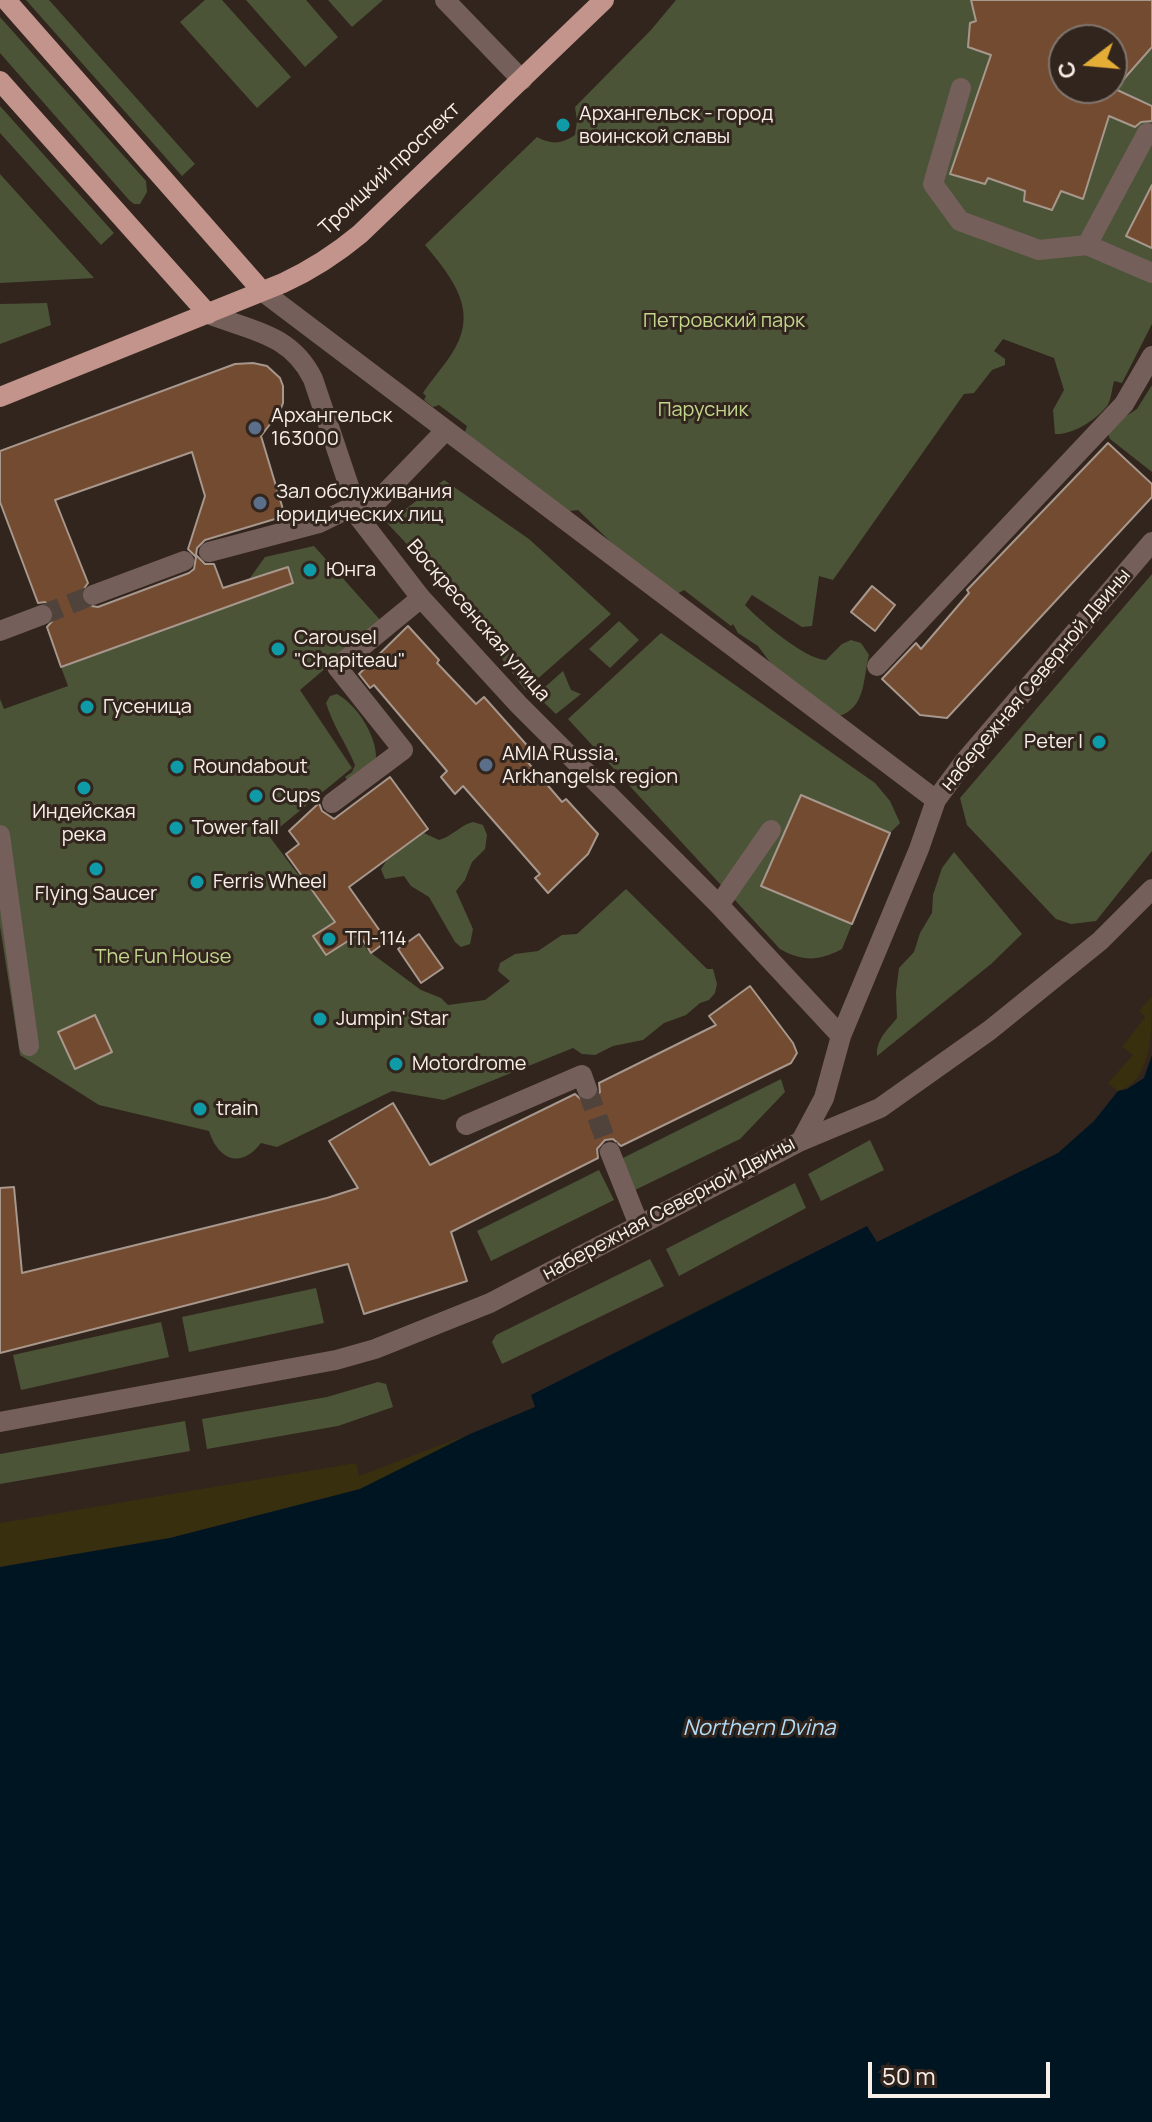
<!DOCTYPE html>
<html>
<head>
<meta charset="utf-8">
<style>
	body { margin:0 }
	#map { position:relative; width:1152px; height:2122px; overflow:hidden; background:#32251d; font-family:Manrope,sans-serif }
	canvas { display:block }
	.north { position:absolute; left:1048px; top:24px; width:80px; height:80px; box-sizing:border-box; background:#32251d; border:2px solid #81766f; border-radius:50%; rotate:254deg; font-size:22px; font-weight:700; line-height:32px; text-align:center; color:#f8efe9 }
	.north::after { content:''; display:block; margin:auto; width:28px; height:36px; background:#e4ad35; clip-path:polygon(50% 0,100% 100%,50% 72%,0 100%) }
	.scale { position:absolute; left:868px; top:2062px; width:182px; height:36px; box-sizing:border-box; border:4px solid #f8efe9; border-top:0; padding-left:10px; font-size:24px; line-height:28px; white-space:nowrap; color:#f8efe9; -webkit-text-stroke:6px #32251d; paint-order:stroke }
</style>
</head>
<body>
<div id="map">
<canvas width="1152" height="2122"></canvas>
<div class="north">С</div>
<div class="scale">50 m</div>
</div>
<script>
const g = document.querySelector('canvas').getContext('2d');
g.lineJoin = 'round';
function paint(path, color) { g.fillStyle = color; g.fill(path, 'evenodd'); }
function trace(path, color, width, dash) { g.strokeStyle = color; g.lineWidth = width; g.lineCap = dash ? 'butt' : 'round'; g.setLineDash(dash || []); g.stroke(path); }
function drawText(font, color, halo, rows, align = 'center') {
  g.font = font + ' Manrope,sans-serif'; g.lineWidth = 6; g.setLineDash([]); g.textBaseline = 'middle'; g.strokeStyle = halo; g.fillStyle = color; for (const [text, x, y, turn = 0] of rows) {
    g.save(); g.translate(x, y); g.rotate((+turn || 0) * Math.PI / 180); g.textAlign = isNaN(turn) ? turn : align; if (halo) g.strokeText(text, 0, 0); g.fillText(text, 0, 0); g.restore();
  }
}
paint(new Path2D(`
	M26,0H49L195,164L182,176Z
	M205,0H222L291,77L257,108L180,22Z
	M246,0H306L338,37L305,67Z
	M328,0H383L352,27Z
	M676,0H1152V324L1122,383L1114,381C1112,388 1111,401 1107,406C1096,420 1073,435 1055,434L1053,410L1064,390L1054,358L1003,339L994,351L1005,359V365L992,370L974,393L964,394L833,580L819,576L812,626L802,627L752,595L745,605C760,621 806,660 826,660L842,644L851,640L861,643L869,655C863,678 866,708 839,716L772,665L758,646L738,633L733,624L731,626L684,590L677,594L621,552L578,510L561,512L465,432L467,426L439,405L433,407L424,400L426,396L423,393C434,376 451,359 459,340C475,303 447,272 425,245L537,137C552,145 561,144 575,135L577,121L575,107L651,30ZM1064,40H1112V88H1064Z
	M0,17L146,181L147,192L140,204H134L129,200L0,53Z
	M0,106L114,233L101,245L0,133Z
	M0,174L94,278L0,283Z
	M47,303L51,325L0,344V304Z
	M1152,385V472L1110,439L1106,429L1137,409Z
	M444,480L529,539L611,614L525,690L454,594L387,523Z
	M314,546L381,621L300,690L352,768L269,836L309,889L357,934L367,950L421,990L441,998L448,1005L485,1000L510,981L498,971L500,963L515,954L538,951L562,935L577,934L626,889L707,969H713L717,984L715,993L709,1000L700,1003L686,1015L664,1023L643,1040L613,1046L595,1055L582,1054L573,1048L444,1100L392,1091L277,1147L261,1143C240,1170 218,1159 209,1131L99,1105L20,1055L0,926V699L4,709L68,686L61,667L230,606L265,557Z
	M1152,574V851L1096,921L1071,924L1056,919L967,825L960,798Z
	M619,621L639,640L610,668L589,649Z
	M661,633L875,783L890,801L900,823L890,833L801,795L785,837L778,846L761,885L852,924L842,949C819,961 803,962 780,949L568,719Z
	M563,671L571,690L581,694L556,714L536,695Z
	M337,694C356,704 377,736 376,758L347,780L345,777L352,772L355,765C346,743 333,726 326,703L330,696Z
	M473,822L483,825L487,835L485,849L472,862L465,880L456,891L473,929L470,944L461,947L455,942L429,897L411,886L404,876L385,879L381,869L387,860L424,833L439,840C453,836 460,825 473,822Z
	M954,852L1022,934L991,964L877,1056C876,1038 888,1030 897,1018L896,992L899,968L914,952L920,933L932,913L933,895L942,868Z
	M781,1079L785,1092L740,1139L635,1190L621,1159Z
	M870,1140L884,1170L821,1201L808,1174Z
	M599,1170L614,1200L491,1261L477,1231Z
	M795,1183L806,1208L679,1276L666,1249Z
	M650,1259L664,1286L502,1364L492,1342L496,1335Z
	M316,1288L324,1323L189,1352L182,1317Z
	M161,1322L169,1357L21,1390L13,1355Z
	M378,1382L386,1384L393,1407L338,1426L207,1449L202,1419L327,1397Z
	M185,1421L190,1451L0,1484V1454Z`), '#4c5437');
paint(new Path2D(`
	M1152,996C1152,1030 1152,1082 1118,1091L1108,1083L1133,1055L1122,1047L1145,1017L1139,1011Z
	M470,1434L360,1489L170,1538L0,1567V1523L356,1463L359,1476Z`), '#382f0f');
paint(new Path2D(`
	M1152,1055V2122H0V1567L170,1538L360,1489L470,1434L535,1407L531,1395L867,1226L877,1242L1058,1153L1094,1121L1118,1091L1127,1089L1144,1078Z`), '#001522');
const building = new Path2D(`
	M971,0H1152V47L1115,89L1152,106V121L1141,122L1135,127L1109,116L1083,199L1061,191L1052,210L1024,201L1025,191L988,178L985,184L950,174L991,55L968,47L970,23L976,21ZM1064,40H1112V88H1064Z
	M1152,185V248L1126,236Z
	M253,363L267,366L280,378L283,386V403L280,411L261,436L285,516L205,540L197,548L196,555L205,564H214L223,588L288,567L293,583L61,667L47,627L55,618L54,610L45,602L38,603L0,502V451L235,364ZM192,452L205,496L188,549L196,557L194,569L189,573L98,607L85,605L80,594L88,583L55,500Z
	M1108,443L1152,484V497L947,718L920,715L882,679L916,643L921,649L969,593L967,590Z
	M872,586L895,605L875,631L851,612Z
	M408,626L439,660L437,663L476,704L484,697L532,751L525,759L562,802L566,799L598,834L588,854L548,893L535,878L540,874L463,786L455,794L441,777L447,771L374,685L370,688L359,674Z
	M390,777L428,829L349,887L387,941L371,953L359,934L326,955L313,936L335,922L286,854L299,844L289,831L319,803L322,811L334,819Z
	M801,795L890,833L852,924L761,886Z
	M419,934L443,968L421,983L398,949Z
	M750,986L793,1043L797,1053L791,1063L621,1146L613,1139L605,1140L597,1149L598,1158L451,1232L467,1281L364,1314L348,1264L0,1353V1188L14,1187L22,1273L327,1198L358,1188L329,1141L393,1103L430,1165L575,1094L584,1102L592,1101L600,1092L599,1083L716,1025L709,1016Z
	M95,1015L112,1052L75,1069L58,1032Z`);
paint(building, '#724b30');
trace(building, '#a7978c', 2);
trace(new Path2D(`
	M42,615L93,595
	M587,1089L610,1152`), '#50433c', 20, [20, 10]);
trace(new Path2D(`
	M445,0L522,80
	M961,88L933,184L960,221L1039,250L1087,245L1152,273
	M1087,245L1147,133
	M262,291L936,800
	M208,314C252,331 291,334 313,379L360,519L421,598L518,704L719,905L841,1036
	M360,519L446,430
	M209,552L319,523L356,505
	M93,595L184,561
	M0,631L42,615
	M877,666L1124,404L1152,356
	M332,803L403,750L337,667L421,598
	M0,835L29,1046
	M719,905L771,830
	M466,1125L582,1075L587,1089
	M801,1141L824,1098L841,1036L919,849L936,800L964,762L1152,542
	M610,1152L639,1225
	M0,1422L336,1360L375,1349L490,1303L801,1141L880,1108L990,1030L1100,941L1152,889`), '#755f5a', 20);
trace(new Path2D(`
	M6,0L262,291
	M0,81L208,314
	M0,397L283,283C311,270 336,254 360,234L604,0`), '#c2948c', 20);
for (const [x, y, r, color] of [
	[563,125,8,"#0f9aa8"],
	[255,428,8,"#5c6f8a"],
	[260,503,8,"#5c6f8a"],
	[310,570,8,"#0f9aa8"],
	[278,649,8,"#0f9aa8"],
	[87,707,8,"#0f9aa8"],
	[1099,742,8,"#0f9aa8"],
	[486,765,8,"#5c6f8a"],
	[177,767,8,"#0f9aa8"],
	[84,788,8,"#0f9aa8"],
	[256,796,8,"#0f9aa8"],
	[176,828,8,"#0f9aa8"],
	[96,869,8,"#0f9aa8"],
	[197,882,8,"#0f9aa8"],
	[329,939,8,"#0f9aa8"],
	[320,1019,8,"#0f9aa8"],
	[396,1064,8,"#0f9aa8"],
	[200,1109,8,"#0f9aa8"]
]) { const dot = new Path2D(); dot.arc(x, y, r, 0, 2 * Math.PI); g.fillStyle = color; g.fill(dot); trace(dot, '#32251d', 3); }
drawText('20px', '#f8efe9', '#32251d', [
	["Архангельск - город",579,114],
	["воинской славы",579,137],
	["Архангельск",271,416],
	["163000",271,439],
	["Зал обслуживания",276,492],
	["юридических лиц",276,515],
	["Юнга",326,570],
	["Carousel",294,638],
	["\"Chapiteau\"",294,661],
	["Гусеница",103,707],
	["Peter I",1083,742,"right"],
	["AMIA Russia,",502,754],
	["Arkhangelsk region",502,777],
	["Roundabout",193,767],
	["Cups",272,796],
	["Индейская",84,812,"center"],
	["река",84,835,"center"],
	["Tower fall",192,828],
	["Ferris Wheel",213,882],
	["Flying Saucer",96,894,"center"],
	["ТП-114",345,939],
	["Jumpin' Star",336,1019],
	["Motordrome",412,1064],
	["train",216,1109]
], 'left');
drawText('20px', '#f8efe9', '#32251d', [
	["Троицкий проспект",390,169,-43],
	["Воскресенская улица",478,621,49],
	["набережная Северной Двины",1036,680,-50],
	["набережная Северной Двины",669,1209,-28]
]);
drawText('20px', '#c2d68d', '#32251d', [
	["Петровский парк",724,321],
	["Парусник",703,410],
	["The Fun House",163,957]
]);
drawText('italic 22px', '#b2ddf8', '#32251d', [
	["Northern Dvina",759,1729]
]);
</script>
</body>
</html>
